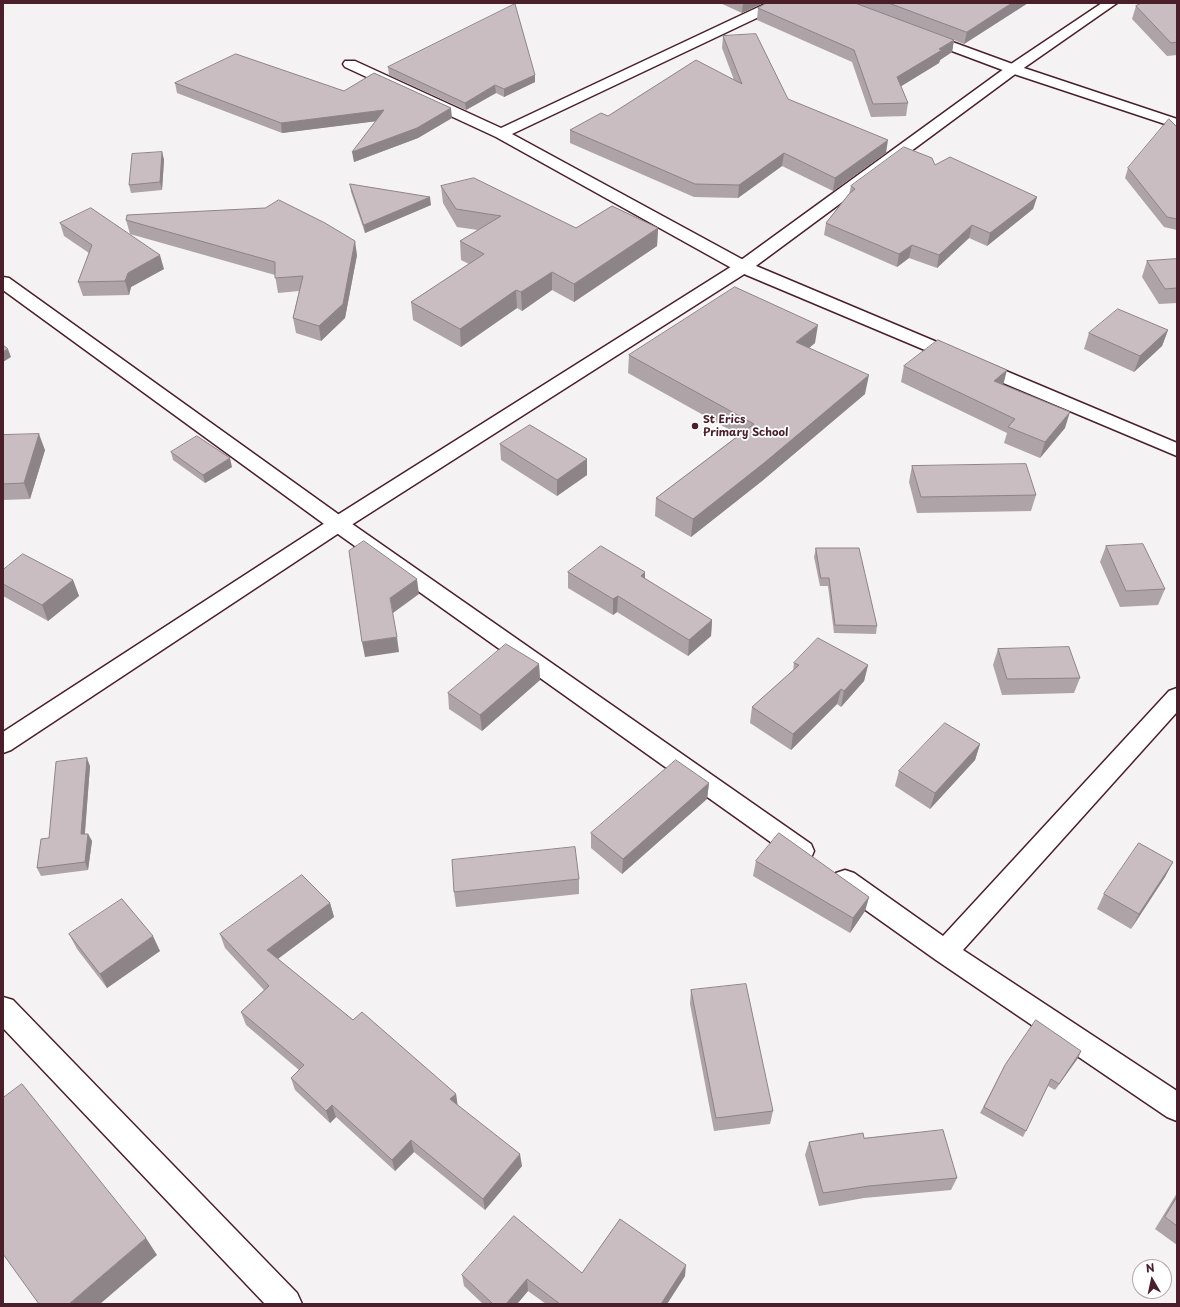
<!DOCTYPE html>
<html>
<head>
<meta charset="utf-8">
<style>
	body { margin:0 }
	#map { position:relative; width:1180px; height:1307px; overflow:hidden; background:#f4f2f2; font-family:"Playpen Sans",sans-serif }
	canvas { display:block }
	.frame { position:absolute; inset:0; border:4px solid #4a1f2b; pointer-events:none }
	.north { position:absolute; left:1132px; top:1259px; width:40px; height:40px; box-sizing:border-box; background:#fff; border:1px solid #b7a5aa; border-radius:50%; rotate:351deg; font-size:11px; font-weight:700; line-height:16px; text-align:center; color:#4a1f2b }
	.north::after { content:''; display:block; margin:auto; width:14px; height:18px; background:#4a1f2b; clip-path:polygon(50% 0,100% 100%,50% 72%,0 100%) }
</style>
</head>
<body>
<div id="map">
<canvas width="1180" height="1307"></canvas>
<div class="frame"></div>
<div class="north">N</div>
</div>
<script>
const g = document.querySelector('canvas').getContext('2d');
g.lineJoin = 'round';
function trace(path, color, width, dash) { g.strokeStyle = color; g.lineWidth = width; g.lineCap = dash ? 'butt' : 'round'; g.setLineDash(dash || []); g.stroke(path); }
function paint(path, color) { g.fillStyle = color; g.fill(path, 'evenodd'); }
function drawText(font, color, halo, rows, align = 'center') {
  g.font = font + ' "Playpen Sans",sans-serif'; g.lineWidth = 3.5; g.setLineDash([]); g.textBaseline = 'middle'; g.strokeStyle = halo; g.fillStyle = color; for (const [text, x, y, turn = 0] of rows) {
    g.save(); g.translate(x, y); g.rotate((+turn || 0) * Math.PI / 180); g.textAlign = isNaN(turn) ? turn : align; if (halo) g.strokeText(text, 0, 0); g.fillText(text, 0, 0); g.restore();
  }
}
const street = new Path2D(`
	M767,3H783L782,6L512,134L749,263L1177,443V456L737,271L496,137L345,67L343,64L345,61H355L501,128Z
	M925,32L1018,66L1177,119V128L1008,72L920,39L918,36L920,33Z
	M3,277L9,278L345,519L811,844L814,851L811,858L802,861L793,858L331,529L3,290Z
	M1177,688V712L963,950L1177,1091V1121L1167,1117L936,960L836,889L832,881L836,873L845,870L854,873L943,936L1169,691Z
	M3,997L13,1000L297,1293L302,1304H265L3,1028Z`);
const secondary = new Path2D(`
	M1102,3H1117L1018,72L749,271L345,529L11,750L3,753V732L331,519L737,263L1008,66Z`);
trace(street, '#4a1f2b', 3);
trace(secondary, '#4a1f2b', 3);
paint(street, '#fff');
paint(secondary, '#fff');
paint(new Path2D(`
	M720,3H763L742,13Z
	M767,3H1028L964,44L954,40L952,52L940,60L939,63L901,86L908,103L906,116L871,117L852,62L757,20L758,8Z
	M1177,3V55L1167,56L1132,19L1136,6Z
	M723,36L788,99L886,153L833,191L782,166L738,198L694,197L570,143V130L608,116L734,80L722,48Z
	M388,67L535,75V82L504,97L496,93L466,110L389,75Z
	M175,83L344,91L452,118L418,138L354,162L376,121L282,133L177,93Z
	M1177,127V230L1164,227L1125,178L1128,168Z
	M162,152L164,160L162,190L131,193L129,185Z
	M935,165L1037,197L1033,209L987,246L969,238L937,268L909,258L897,267L824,235L826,223L849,194L851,186Z
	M350,184L431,205L365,233L351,192Z
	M441,186L576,228H658L657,246L574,302L552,290L522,311L517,308L461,347L413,320L411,302L469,264L461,260L460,241L478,230L457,227L443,203Z
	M126,220L357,255L345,318L321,341L296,333L293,318L299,291L278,293L275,275L130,234Z
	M60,223L164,269L131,287L129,295L83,296L78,282L89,253L64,236Z
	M1177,259V303L1159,304L1142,277L1147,261Z
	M1168,330L1162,346L1134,372L1084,349L1089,333Z
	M815,343L809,348L865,394L762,481L691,537L655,516L656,498L739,435L628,373L629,355Z
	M904,366L1003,385L1065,428L1040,458L1004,443L1007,433L901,382Z
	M3,435L45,450L30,499L3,500Z
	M500,444L587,475L557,496L501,460Z
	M171,452L232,467L205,483L173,460Z
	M912,466L1036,495L1031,511L917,513L909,482Z
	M1106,546L1165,589L1158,605L1120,607L1100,562Z
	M816,548L877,626L876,634L834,633L828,586H820L814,557Z
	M3,570L73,580L79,596L48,621L3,596Z
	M568,572H645V579L712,620L711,636L688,656L617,612L613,615L568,588Z
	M998,649L1080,678L1074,693L1002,695L993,665Z
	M794,663L868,665L864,681L841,707L837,704L791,750L750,723L752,707L793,671Z
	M539,664L540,680L482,731L449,709L448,693Z
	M980,744L975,760L930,809L895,786L899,771Z
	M90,766L85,834H88L92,841L88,870L41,876L37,868L49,838Z
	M709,783L707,799L622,874L591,848V833Z
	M756,861L869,897L865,911L850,933L753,876Z
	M1173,862L1165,877L1131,929L1097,909L1104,894Z
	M579,879V894L456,907L454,892Z
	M330,903L334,917L278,959L353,1020L456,1094L457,1105L522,1166L485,1210L414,1152L395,1171L336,1117L330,1123L295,1090L291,1078L299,1070L246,1025L241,1012L264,990L225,948L220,934Z
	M69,934L160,951L107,988L77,949Z
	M691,990L773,1111L770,1124L714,1131L690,1004Z
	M1081,1051L1078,1058L1055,1090L1048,1086L1023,1137L980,1113L1005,1065Z
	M809,1142L957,1178L951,1190L864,1198L819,1206L805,1155Z
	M1177,1193V1245L1155,1229Z
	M582,1273L685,1276L667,1304H546L528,1291L517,1304H483L464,1286L462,1275Z`), '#aea3a6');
paint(new Path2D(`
	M743,3H763L742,13Z
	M1012,3H1028L964,44L967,32Z
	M954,40L952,52L940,60L939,63L895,90L897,77Z
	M535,75V82L504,97V89Z
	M495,85L496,93L466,110L465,103Z
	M451,108L452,118L418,138L354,162L352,152Z
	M384,110L386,120L282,133L281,123Z
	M888,140L886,153L833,191L835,178Z
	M162,152L164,160L162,190L160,182Z
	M784,153L782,166L738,198L739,185Z
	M430,197L431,205L365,233L364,225Z
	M1037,197L1033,209L987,246L990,233Z
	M972,225L969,238L937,268L939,255Z
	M658,228L657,246L574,302V284Z
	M355,241L357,255L345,318L321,341L319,326Z
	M912,245L909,258L897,267L899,254Z
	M160,255L164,269L131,287L129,295L125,281L128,273Z
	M552,272V290L522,311L521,292Z
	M516,290L517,308L461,347L460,329Z
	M818,325L815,343L794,360L796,342Z
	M1168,330L1162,346L1134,372L1140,356Z
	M8,349L11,357L3,362V352Z
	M1007,370L1003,386L994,381Z
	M869,375L865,394L762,481L691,537L693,519Z
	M1070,412L1065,428L1040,458L1045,442Z
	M39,434L45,450L30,499L24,483Z
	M230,458L232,467L205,483L203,475Z
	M587,459V475L557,496V480Z
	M645,572V588L641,576Z
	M417,579L419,594L393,613L390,598Z
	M73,580L79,596L48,621L42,605Z
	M618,596L617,612L613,615V599Z
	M712,620L711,636L688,656L689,640Z
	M397,637L399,652L365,657L362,642Z
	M539,664L540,680L482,731L480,715Z
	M868,665L864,681L841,707L844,691Z
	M841,689L837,704L791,750L793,734Z
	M980,744L975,760L930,809L935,793Z
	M87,758L90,766L84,842L81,834Z
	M709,783L707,799L622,874L623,859Z
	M88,834L92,841L88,870L85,862Z
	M1173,862L1165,877L1131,929L1139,914Z
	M869,897L865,911L850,933L853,918Z
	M330,903L334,917L272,963L267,950Z
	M153,936L160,951L107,988L100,974Z
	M1081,1051L1078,1058L1055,1090Z
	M456,1094L458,1107L450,1099Z
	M332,1105L336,1117L330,1123L326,1111Z
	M411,1140L414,1152L395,1171L392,1160Z
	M520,1154L522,1166L485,1210L483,1199Z
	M146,1238L157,1255L100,1304H69Z
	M686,1265L685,1276L667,1304H661Z
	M527,1279L528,1291L517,1304H506Z`), '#8d8487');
const building = new Path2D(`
	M767,3H855L954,40L939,49L942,50L897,77L908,103L873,104L854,50L758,8Z
	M889,3H1012L967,32Z
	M1142,3H1177V42L1171,43L1136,6Z
	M515,4L535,75L504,89L495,85L465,103L388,67Z
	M756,34L788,99L888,140L835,178L784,153L739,185L695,184L570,130L601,113L608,116L696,60L742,84L723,36Z
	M236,54L344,91L374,73L451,108L417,128L352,152L384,110L281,123L175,83Z
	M1169,119L1177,127V219L1167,217L1128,168Z
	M904,147L932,158L935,165L950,157L1037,197L990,233L972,225L939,255L912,245L899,254L826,223L849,194L855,189L851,186Z
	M162,152L160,182L129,185L132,154Z
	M474,178L576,228L612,206L658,228L574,284L552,272L521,292L516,290L460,329L411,302L484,254L460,241L501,216L456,209L441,186Z
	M350,184L430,197L364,225Z
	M279,200L325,223L355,241L343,304L319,326L293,318L303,276L275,278V262L126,220L127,215L265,208Z
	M91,208L160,255L128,273L125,281L78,282L92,245L60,223Z
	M1177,259V288L1165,289L1147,261Z
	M735,287L818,325L796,342L869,375L764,463L693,519L656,498L754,424L629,355Z
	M1118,309L1168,330L1140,356L1089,333Z
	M938,340L1007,370L994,381L1070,412L1045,442L1008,427L1015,419L904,366Z
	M3,345L8,349L3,352Z
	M530,425L587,459L557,480L500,444Z
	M39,434L24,483L3,484V435Z
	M197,436L230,458L203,475L171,452Z
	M1026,464L1036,495L921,497L912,466Z
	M364,541L417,579L390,598L397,637L362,642L349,551Z
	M1143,544L1165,589L1126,591L1106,546Z
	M601,546L645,572L641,576L712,620L689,640L618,596L613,599L568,572Z
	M816,548H859L877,626L835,625L829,578H821Z
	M23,554L73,580L42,605L3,584V570Z
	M818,638L868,665L844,691L841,689L793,734L752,707L799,665L794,663Z
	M506,644L539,664L480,715L448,693Z
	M1069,647L1080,678L1007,679L998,649Z
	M945,723L980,744L935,793L899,771Z
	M87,758L81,834H88L85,862L37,868L41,839L49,838L56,762Z
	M676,760L709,783L623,859L591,833Z
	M779,833L869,897L853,918L756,861Z
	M1139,843L1173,862L1139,914L1104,894Z
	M575,847L579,879L454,892L452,860Z
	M302,875L330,903L267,950L353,1020L362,1012L456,1094L450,1099L520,1154L483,1199L411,1140L392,1160L332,1105L326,1111L291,1078L304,1065L241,1012L269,986L220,934Z
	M122,899L153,936L100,974L69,934Z
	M746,984L773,1111L716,1118L691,990Z
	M1036,1020L1081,1051L1059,1084L1051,1079L1026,1131L984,1107L1005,1065Z
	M22,1084L146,1238L69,1304H39L3,1254V1098Z
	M943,1130L957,1178L869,1186L823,1193L809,1142L863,1133L864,1138Z
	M1177,1197V1226L1165,1217Z
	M514,1216L582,1273L620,1219L686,1265L661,1304H560L527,1279L506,1304H493L462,1275Z`);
paint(building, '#cabdc1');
trace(building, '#8d8487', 1);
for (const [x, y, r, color] of [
	[695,426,4,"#4a1f2b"]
]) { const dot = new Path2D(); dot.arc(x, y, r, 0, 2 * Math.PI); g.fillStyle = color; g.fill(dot); trace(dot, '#fff', 1.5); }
drawText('bold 11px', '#4a1f2b', '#fff', [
	["St Erics",703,420],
	["Primary School",703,433]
], 'left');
</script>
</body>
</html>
